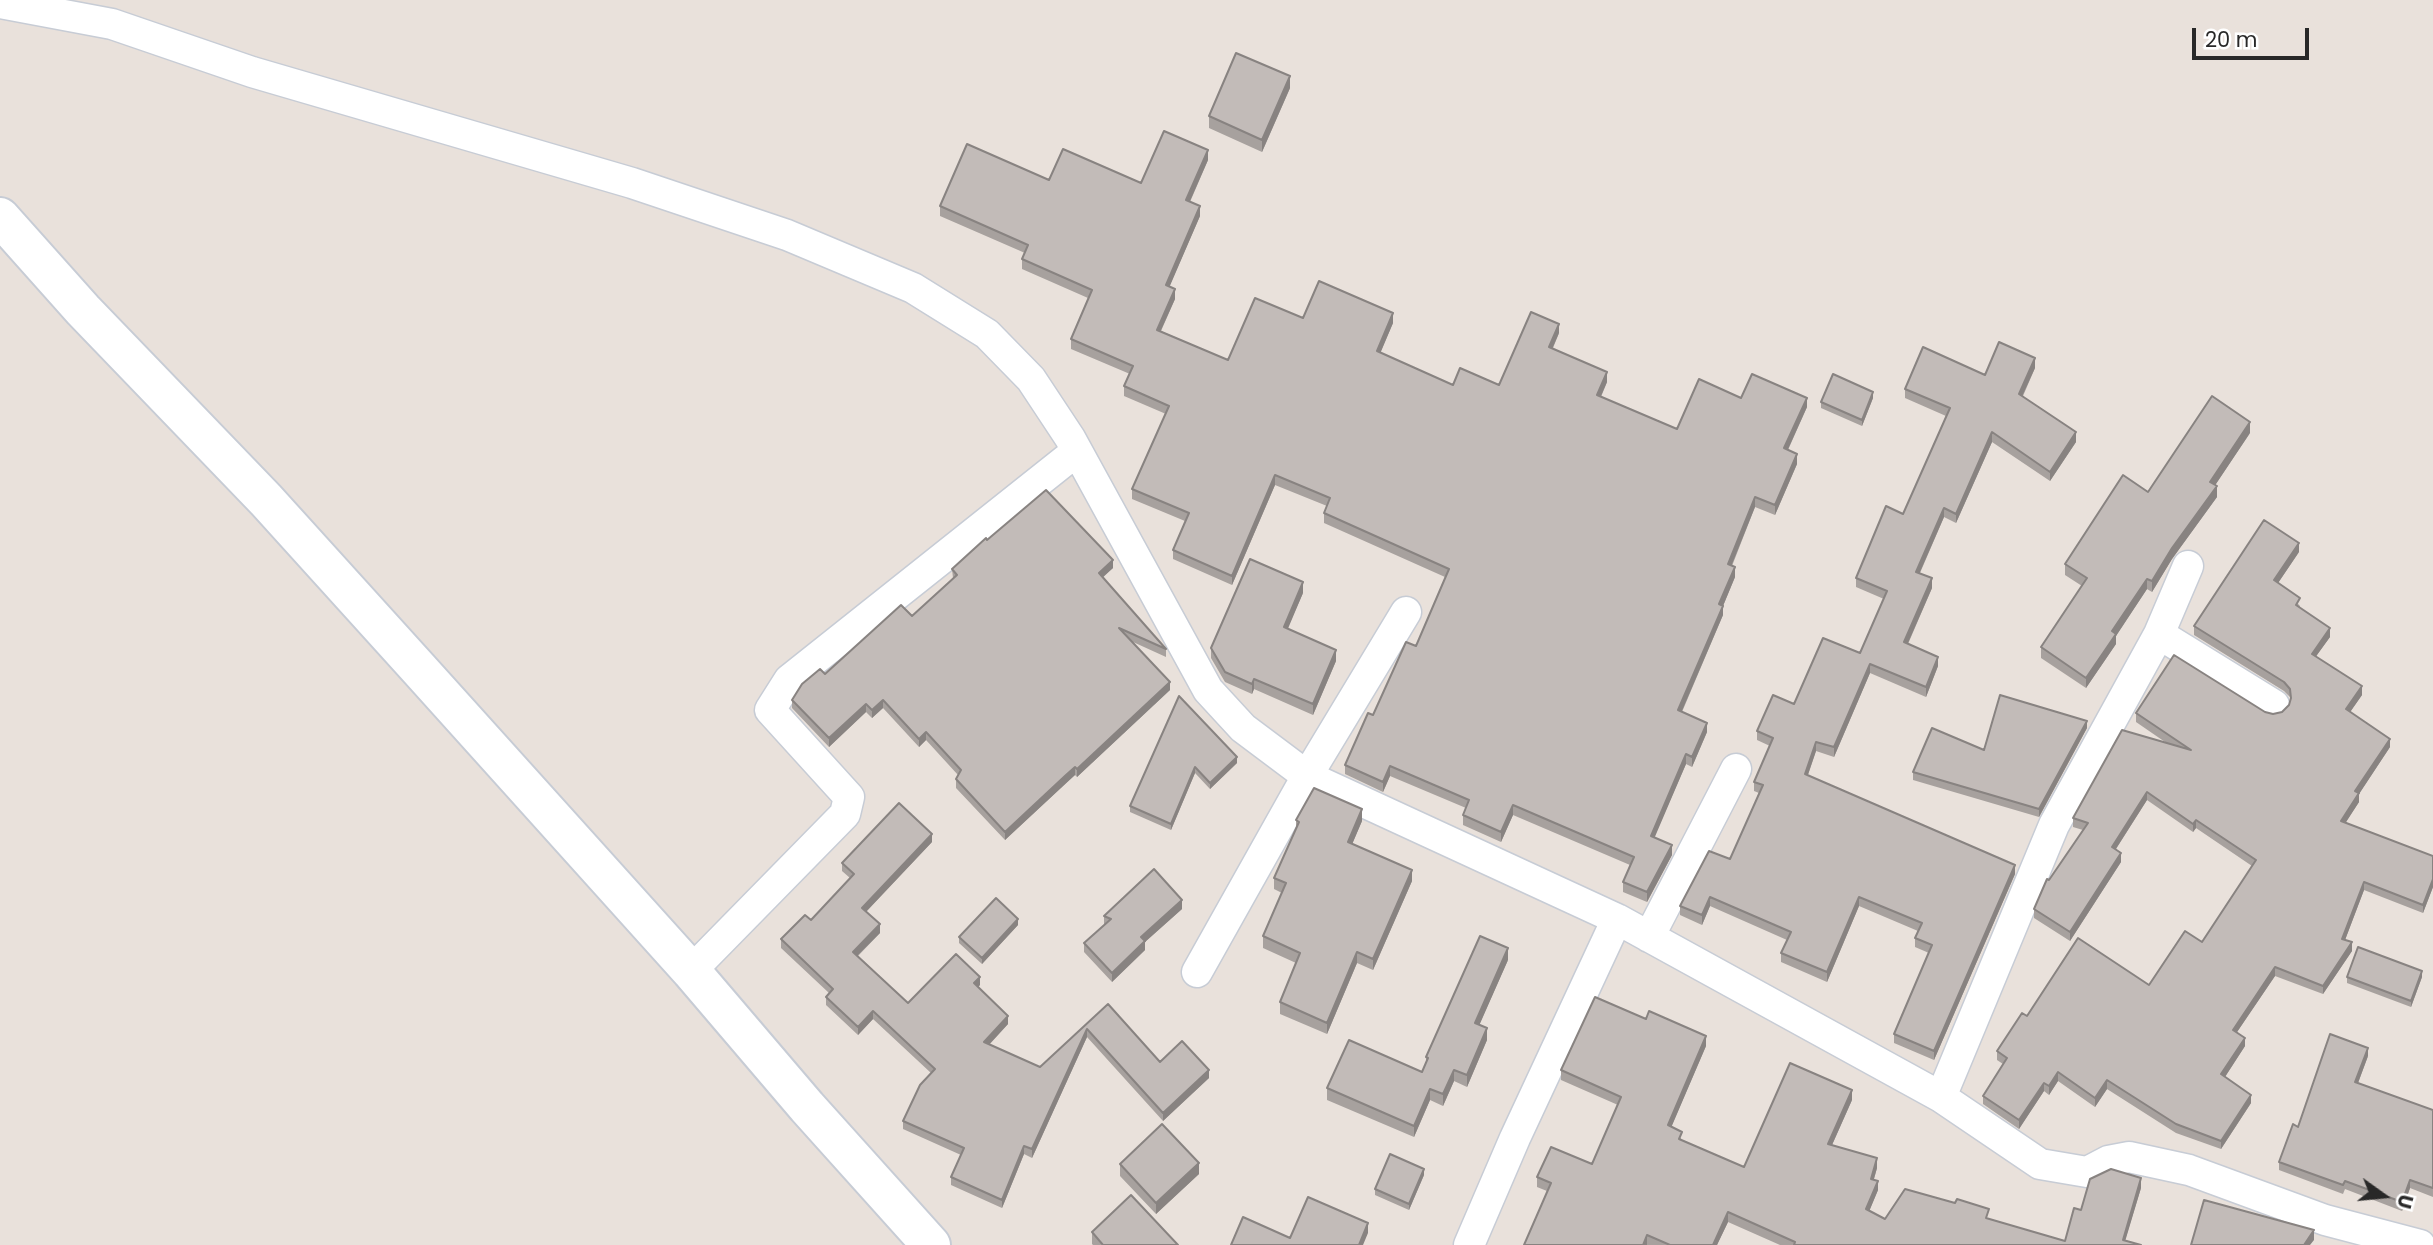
<!DOCTYPE html>
<html>
<head>
<meta charset="utf-8">
<style>
	body { margin:0 }
	#map { position:relative; width:2433px; height:1245px; overflow:hidden; background:#e9e1db; font-family:Poppins,sans-serif }
	canvas { display:block }
	.north { position:absolute; left:2349px; top:1161px; width:70px; height:70px; -webkit-text-stroke:5px #fff; paint-order:stroke; rotate:105deg; font-size:19px; font-weight:700; line-height:28px; text-align:center; color:#282828 }
	.north::after { content:''; display:block; margin:auto; width:24px; height:32px; background:#282828; clip-path:polygon(50% 0,100% 100%,50% 72%,0 100%) }
	.scale { position:absolute; left:2192px; top:28px; width:117px; height:32px; box-sizing:border-box; border:4px solid #282828; border-top:0; padding-left:9px; font-size:21px; line-height:24px; white-space:nowrap; color:#282828; -webkit-text-stroke:5px #fff; paint-order:stroke }
</style>
</head>
<body>
<div id="map">
<canvas width="2433" height="1245"></canvas>
<div class="north">U</div>
<div class="scale">20 m</div>
</div>
<script>
const g = document.querySelector('canvas').getContext('2d');
g.lineJoin = 'round';
function trace(path, color, width, dash) { g.strokeStyle = color; g.lineWidth = width; g.lineCap = dash ? 'butt' : 'round'; g.setLineDash(dash || []); g.stroke(path); }
function paint(path, color) { g.fillStyle = color; g.fill(path, 'evenodd'); }
const street = new Path2D(`
	M0,3L112,24L252,72L632,183L787,235L913,288L987,334L1031,379L1070,438L1208,690L1243,728L1307,776L1617,919L1941,1097L2040,1164L2087,1172L2108,1161L2129,1157L2189,1170L2325,1220L2420,1245
	M2159,634L2274,705
	M1649,937L1736,769
	M691,971L845,814L849,797L770,710L789,680L1077,451
	M1197,972L1307,776L1406,612
	M1941,1097L2054,825L2159,634L2188,566
	M1469,1245L1515,1138L1617,919`);
const secondary = new Path2D(`
	M0,217L83,310L266,500L419,669L691,971L807,1107L931,1245`);
trace(street, '#c7ccd5', 33);
trace(secondary, '#c7ccd5', 42);
trace(street, '#fff', 30);
trace(secondary, '#fff', 38);
paint(new Path2D(`
	M1290,88L1262,152L1209,128V116Z
	M1208,160L1190,202L1200,216L1169,287L1175,299L1161,331L1228,360L1303,318L1393,323L1380,353L1453,385H1499L1559,333L1553,348L1607,382L1601,397L1677,429L1741,398L1807,407L1788,450L1797,464L1775,515L1755,507L1732,566L1735,577L1723,606V615L1682,712L1707,732L1692,767L1686,764L1654,837L1672,855L1647,902L1623,892V882L1630,865L1513,815L1501,842L1463,825V815L1466,808L1390,776L1383,792L1345,774V765L1373,715L1416,646L1445,577L1324,523V513L1327,506L1275,485L1232,585L1173,559V550L1185,521L1132,499V489L1166,414L1124,396V386L1130,374L1071,349V339L1088,298L1022,269V259L1025,253L940,216V206L1049,180L1141,183Z
	M2035,368L2023,396L2076,442L2050,481L1992,442L1956,523L1944,517L1920,573L1932,588L1908,644L1938,666L1926,697L1870,673L1834,757L1816,751L1808,775L2015,874L1934,1060L1894,1043V1034L1929,953L1915,947V938L1918,931L1859,906L1827,982L1781,962V953L1787,940L1710,906L1702,925L1680,915V906L1730,859L1759,793L1754,791V782L1770,746L1757,740V731L1794,704L1860,653L1884,599L1856,587V578L1903,514L1946,416L1905,398V389Z
	M1873,398L1862,426L1821,408V402Z
	M2250,433L2215,485L2217,497L2172,559L2152,592L2147,589L2116,636V644L2086,688L2041,658V647L2082,586L2065,575V564Z
	M987,540L1113,568L1102,577L1166,649V657L1133,642L1170,690L1077,777L1075,775L1066,783L1005,840L956,788V779L958,775L926,740L919,747L883,708L872,718L866,712L829,747L792,708V700L825,674L912,616L953,578L952,569Z
	M2299,552L2278,583L2300,606V607L2330,637L2316,656L2362,695L2350,712L2390,747L2359,794V802L2345,823L2433,856V887L2423,913L2364,890L2345,940L2352,951L2323,994L2275,976L2237,1032L2245,1046L2225,1077L2251,1103L2221,1149L2176,1133L2107,1089L2095,1107L2058,1081L2049,1095L2044,1091L2019,1129L1983,1104V1096L2003,1064L1997,1060V1051L2027,1016L2149,985L2202,942L2252,866L2196,828L2193,832L2147,800L2116,849L2121,862L2070,941L2034,918V909L2049,880L2083,830L2073,827V818L2168,744L2136,722V713L2265,712L2273,714L2282,712L2289,705L2290,701V697L2284,691L2194,635V626Z
	M1303,593L1287,629L1336,661L1313,715L1254,689L1252,694L1225,682L1211,658V648Z
	M1179,696L1237,763L1210,789L1195,773L1171,830L1130,812V806Z
	M2087,728L2039,817L1913,780V772L1984,750Z
	M1296,820L1362,821L1352,844L1412,881L1373,970L1357,963L1327,1034L1280,1014V1002L1296,963L1263,948V936L1282,893L1274,889V878L1296,829Z
	M932,842L866,912L880,933L858,956L908,1003L980,985L978,987L1008,1024L989,1045L1040,1067L1108,1004L1160,1062L1209,1078L1163,1121L1087,1037L1032,1158L1024,1154L1002,1208L951,1185V1177L961,1155L903,1129V1121L931,1073L873,1019L858,1035L826,1005V997L829,993L781,948V939L811,920L850,878L842,871V863Z
	M1182,909L1145,942V950L1112,982L1084,952V943L1104,925V916Z
	M1018,925L982,964L959,943V937Z
	M1508,960L1479,1025L1487,1040L1467,1087L1454,1081L1443,1106L1430,1100L1414,1137L1327,1100V1088L1422,1072L1426,1063V1057Z
	M2347,977H2422L2411,1007L2347,983Z
	M1706,1046L1671,1127L1682,1140L1744,1167L1852,1100L1832,1145L1877,1168L1874,1179L1878,1190L1869,1211L1885,1219H1989L2065,1241L2081,1210L2141,1188L2125,1240L2141,1245H1780L1728,1222L1717,1245H1524L1547,1191L1537,1187V1177L1592,1164L1618,1105L1561,1080V1070Z
	M2368,1056L2358,1083L2433,1110V1197L2410,1188L2402,1211L2345,1189L2343,1194L2279,1170V1162L2298,1127Z
	M1120,1164L1199,1174L1156,1214L1120,1176Z
	M1424,1175L1409,1210L1375,1195V1189Z
	M1092,1232L1178,1245H1093L1092,1244Z`), '#a7a19e');
paint(new Path2D(`
	M1290,76V88L1262,152V140Z
	M1208,150V160L1186,210V200Z
	M1200,206V216L1166,295V285Z
	M1175,289V299L1157,339V330Z
	M1393,313V323L1377,361V351Z
	M1559,324V333L1549,356V347Z
	M2035,358V368L2019,403V394Z
	M1607,372V382L1597,405V395Z
	M1873,392V398L1862,426V420Z
	M1807,398V407L1784,458V448Z
	M2250,422V433L2210,493V482Z
	M1992,432V442L1956,523V514Z
	M2076,432V442L2050,481V472Z
	M1797,454V464L1775,515V505Z
	M1275,475V485L1232,585V576Z
	M2217,486V497L2172,559L2152,592V581L2172,548Z
	M1755,497V507L1728,574V564Z
	M1944,508V517L1916,581V572Z
	M2299,543V552L2274,589V580Z
	M1113,560V568L1099,581V573Z
	M1735,567V577L1723,606V615L1678,720V710L1719,604Z
	M1932,578V588L1904,652V642Z
	M2147,579V589L2116,636V644L2086,688V678L2112,631Z
	M1303,582V593L1284,638V627Z
	M2330,628V637L2312,662V654Z
	M1336,650V661L1313,715V704Z
	M1938,657V666L1926,697V687Z
	M1870,664V673L1834,757V747Z
	M1254,679V689L1252,694V684Z
	M1170,682V690L1077,777V769Z
	M2362,686V695L2346,718V709Z
	M883,700V708L872,718V710Z
	M866,704V712L829,747V738Z
	M2087,721V728L2039,817V809Z
	M1707,723V732L1692,767V757Z
	M926,732V740L919,747V739Z
	M2390,739V747L2359,794V802L2341,830V821L2355,791Z
	M1816,742V751L1805,783V774Z
	M1686,754V764L1651,846V836Z
	M1237,757V763L1210,789V783Z
	M1390,766V776L1383,792V782Z
	M1075,767V775L1005,840V832Z
	M1195,767V773L1171,830V824Z
	M2147,792V800L2112,855V847Z
	M1513,805V815L1501,842V832Z
	M1362,809V821L1348,854V842Z
	M2196,820V828L2193,832V824Z
	M932,834V842L862,916V908Z
	M1672,845V855L1647,902V892Z
	M2121,853V862L2070,941V932Z
	M2015,865V874L1934,1060V1051Z
	M1412,870V881L1373,970V959Z
	M2433,879V887L2423,913V905Z
	M2364,882V890L2342,948V939Z
	M1710,897V906L1702,925V915Z
	M1859,897V906L1827,982V972Z
	M1182,900V909L1145,942V950L1112,982V973L1141,937Z
	M1018,919V925L982,964V958Z
	M880,924V933L853,960V952Z
	M2352,942V951L2323,994V986Z
	M1508,948V960L1475,1035V1023Z
	M1357,952V963L1327,1034V1023Z
	M2275,967V976L2233,1038V1030Z
	M2422,971V977L2411,1007V1001Z
	M980,977V985L974,991V983Z
	M873,1011V1019L858,1035V1027Z
	M1008,1016V1024L984,1050V1042Z
	M1487,1028V1040L1467,1087V1075Z
	M1087,1029V1037L1032,1158V1149Z
	M1706,1036V1046L1668,1135V1125Z
	M2245,1038V1046L2221,1083V1074Z
	M2368,1048V1056L2355,1091V1082Z
	M1209,1070V1078L1163,1121V1113Z
	M1454,1070V1081L1443,1106V1094Z
	M2058,1072V1081L2049,1095V1086Z
	M2107,1080V1089L2095,1107V1098Z
	M2044,1083V1091L2019,1129V1120Z
	M1430,1089V1100L1414,1137V1126Z
	M1852,1090V1100L1828,1154V1144Z
	M2251,1095V1103L2221,1149V1141Z
	M1024,1146V1154L1002,1208V1200Z
	M1877,1158V1168L1871,1189V1179Z
	M1199,1163V1174L1156,1214V1203Z
	M1424,1169V1175L1409,1210V1204Z
	M2141,1178V1188L2124,1245L2123,1240Z
	M2410,1180V1188L2402,1211V1202Z
	M1878,1181V1190L1866,1219V1209Z
	M1728,1212V1222L1717,1245H1713Z
	M1368,1223V1233L1363,1245H1359Z
	M2314,1230V1240L2310,1245H2304Z
	M1647,1235V1245H1643Z`), '#888381');
const building = new Path2D(`
	M1236,53L1290,76L1262,140L1209,116Z
	M1164,131L1208,150L1186,200L1200,206L1166,285L1175,289L1157,330L1228,360L1255,298L1303,318L1319,281L1393,313L1377,351L1453,385L1460,368L1499,385L1531,312L1559,324L1549,347L1607,372L1597,395L1677,429L1699,379L1741,398L1752,374L1807,398L1784,448L1797,454L1775,505L1755,497L1728,564L1735,567L1719,604L1723,606L1678,710L1707,723L1692,757L1686,754L1651,836L1672,845L1647,892L1623,882L1634,857L1513,805L1501,832L1463,815L1469,800L1390,766L1383,782L1345,765L1368,713L1373,715L1406,642L1416,646L1449,569L1324,513L1330,498L1275,475L1232,576L1173,550L1189,513L1132,489L1169,406L1124,386L1133,366L1071,339L1092,290L1022,259L1028,245L940,206L967,144L1049,180L1063,149L1141,183Z
	M1999,342L2035,358L2019,394L2076,432L2050,472L1992,432L1956,514L1944,508L1916,572L1932,578L1904,642L1938,657L1926,687L1870,664L1834,747L1816,742L1805,774L2015,865L1934,1051L1894,1034L1932,945L1915,938L1922,923L1859,897L1827,972L1781,953L1791,932L1710,897L1702,915L1680,906L1709,851L1730,859L1763,785L1754,782L1773,738L1757,731L1773,695L1794,704L1823,638L1860,653L1887,591L1856,578L1886,506L1903,514L1950,408L1905,389L1923,347L1985,375Z
	M1833,374L1873,392L1862,420L1821,402Z
	M2212,396L2250,422L2210,482L2217,486L2172,548L2152,581L2147,579L2112,631L2116,634L2086,678L2041,647L2087,578L2065,564L2123,475L2148,492Z
	M1046,490L1113,560L1099,573L1166,649L1119,628L1170,682L1077,769L1075,767L1066,775L1005,832L956,779L961,770L926,732L919,739L883,700L872,710L866,704L829,738L792,700L802,684L820,669L825,674L901,605L912,616L957,575L952,569L986,538L987,540Z
	M2264,520L2299,543L2274,580L2300,598L2296,605L2330,628L2312,654L2362,686L2346,709L2390,739L2355,791L2359,793L2341,821L2433,856V879L2423,905L2364,882L2342,939L2352,942L2323,986L2275,967L2233,1030L2245,1038L2221,1074L2251,1095L2221,1141L2176,1124L2107,1080L2095,1098L2058,1072L2049,1086L2044,1083L2019,1120L1983,1096L2007,1058L1997,1051L2022,1013L2027,1016L2078,938L2149,985L2185,931L2202,942L2256,860L2196,820L2193,824L2147,792L2112,847L2121,853L2070,932L2034,909L2047,879L2049,880L2088,823L2073,818L2122,730L2191,750L2136,713L2174,655L2265,712L2273,714L2282,712L2289,705L2291,698L2290,689L2284,682L2194,626Z
	M1250,559L1303,582L1284,627L1336,650L1313,704L1254,679L1252,684L1225,672L1211,648Z
	M2000,695L2087,721L2039,809L1913,772L1932,728L1984,750Z
	M1179,696L1237,757L1210,783L1195,767L1171,824L1130,806Z
	M1314,788L1362,809L1348,842L1412,870L1373,959L1357,952L1327,1023L1280,1002L1300,953L1263,936L1286,883L1274,878L1299,822L1296,820Z
	M899,803L932,834L862,908L880,924L853,952L908,1003L956,954L980,977L974,983L1008,1016L984,1042L1040,1067L1108,1004L1160,1062L1182,1041L1209,1070L1163,1113L1087,1029L1032,1149L1024,1146L1002,1200L951,1177L964,1148L903,1121L920,1085L935,1069L873,1011L858,1027L826,997L833,989L781,939L805,915L811,920L854,874L842,863Z
	M1154,869L1182,900L1141,937L1145,941L1112,973L1084,943L1111,919L1104,916Z
	M996,898L1018,919L982,958L959,937Z
	M1480,936L1508,948L1475,1023L1487,1028L1467,1075L1454,1070L1443,1094L1430,1089L1414,1126L1327,1088L1349,1040L1422,1072L1428,1058L1426,1057Z
	M2358,947L2422,971L2411,1001L2347,977Z
	M1595,997L1646,1019L1649,1011L1706,1036L1668,1125L1682,1132L1679,1139L1744,1167L1790,1063L1852,1090L1828,1144L1877,1158L1871,1179L1878,1181L1866,1209L1885,1219L1905,1189L1955,1203L1957,1199L1989,1209L1986,1218L2065,1241L2074,1208L2081,1210L2090,1179L2111,1169L2141,1178L2123,1240L2141,1245H1794L1795,1242L1728,1212L1713,1245H1670L1647,1235L1643,1245H1524L1551,1183L1537,1177L1551,1147L1592,1164L1621,1097L1561,1070Z
	M2330,1034L2368,1048L2355,1082L2433,1110V1188L2410,1180L2402,1202L2345,1181L2343,1185L2279,1162L2293,1124L2298,1127Z
	M1162,1124L1199,1163L1156,1203L1120,1164Z
	M1390,1154L1424,1169L1409,1204L1375,1189Z
	M1131,1195L1178,1245H1103L1092,1232Z
	M1308,1197L1368,1223L1359,1245H1231L1243,1217L1290,1238Z
	M2204,1200L2314,1230L2304,1245H2191Z`);
paint(building, '#c2bbb8');
trace(building, '#888381', 2);
</script>
</body>
</html>
